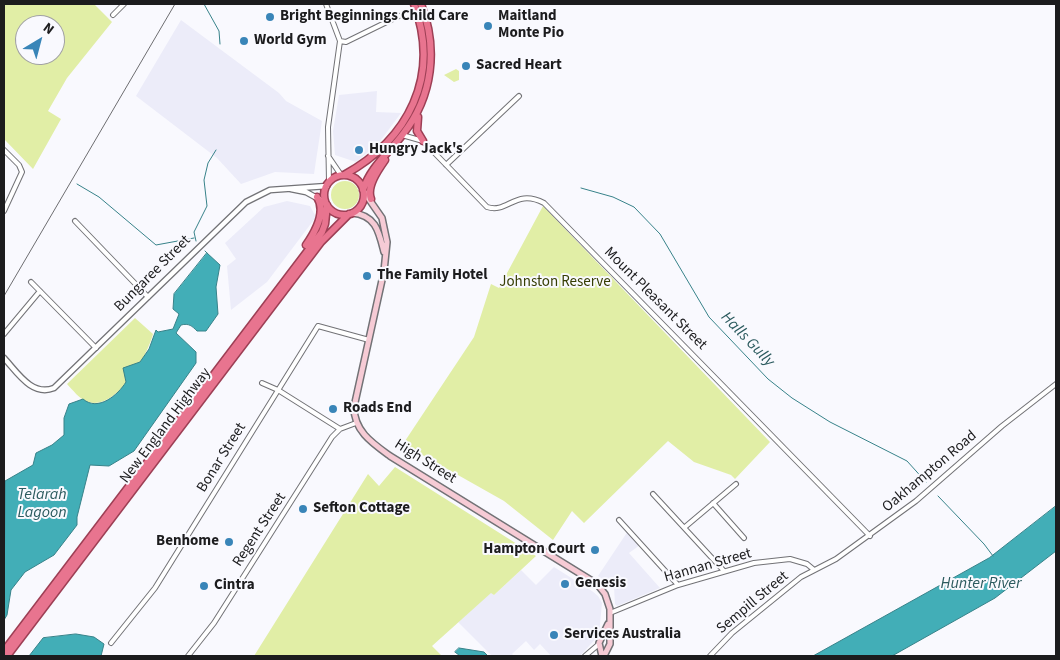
<!DOCTYPE html>
<html>
<head>
<meta charset="utf-8">
<style>
	body { margin:0 }
	#map { position:relative; width:1060px; height:660px; overflow:hidden; background:#f9f9fe; font-family:"Source Sans 3",sans-serif }
	canvas { display:block }
	.frame { position:absolute; inset:0; border:5px solid #1c1c1e; pointer-events:none }
	.north { position:absolute; left:15px; top:15px; width:50px; height:50px; box-sizing:border-box; background:#f9f9fe; border:1px solid #a1a1a4; border-radius:50%; rotate:37deg; font-size:14px; font-weight:700; line-height:20px; text-align:center; color:#1c1c1e }
	.north::after { content:''; display:block; margin:auto; width:18px; height:22px; background:#3985b8; clip-path:polygon(50% 0,100% 100%,50% 72%,0 100%) }
</style>
</head>
<body>
<div id="map">
<canvas width="1060" height="660"></canvas>
<div class="frame"></div>
<div class="north">N</div>
</div>
<script>
const g = document.querySelector('canvas').getContext('2d');
g.lineJoin = 'round';
function paint(path, color) { g.fillStyle = color; g.fill(path, 'evenodd'); }
function trace(path, color, width, dash) { g.strokeStyle = color; g.lineWidth = width; g.lineCap = dash ? 'butt' : 'round'; g.setLineDash(dash || []); g.stroke(path); }
function drawText(font, color, halo, rows, align = 'center') {
  g.font = font + ' "Source Sans 3",sans-serif'; g.lineWidth = 4; g.setLineDash([]); g.textBaseline = 'middle'; g.strokeStyle = halo; g.fillStyle = color; for (const [text, x, y, turn = 0] of rows) {
    g.save(); g.translate(x, y); g.rotate((+turn || 0) * Math.PI / 180); g.textAlign = isNaN(turn) ? turn : align; if (halo) g.strokeText(text, 0, 0); g.fillText(text, 0, 0); g.restore();
  }
}
paint(new Path2D(`
	M181,20L279,93L286,101L322,121L314,174L275,172L241,184L217,158L136,96Z
	M377,91L376,112L401,113L378,144L356,162L335,155L333,131L339,95Z
	M287,201L310,206L316,217L267,282L231,310L227,266L236,259L225,243L264,207Z
	M628,531L640,545L629,553L660,588L617,606L615,604L614,587L598,576Z
	M554,567L592,591L598,596L602,603L599,635L580,656H551L540,644L534,650L526,641L512,654L514,656H492L458,622L491,592L494,595L521,570L536,585Z`), '#ececf9');
paint(new Path2D(`
	M4,4H94L112,22L67,78L48,111L61,119L33,169L4,139ZM25,25H55V55H25Z
	M456,69L459,71V80L454,82L444,75Z
	M331 195a14 14 0 1 1 28 0a14 14 0 1 1-28 0Z
	M543,206L770,442L735,479L731,475L694,462L668,441L584,523L572,511L553,540L504,501L403,444L474,337L491,284L499,288Z
	M135,318L153,334C147,357 116,411 88,402C80,400 72,389 67,384Z
	M395,467L536,556L494,595L491,593L432,646L442,656H254L368,474L379,486Z`), '#e1eea6');
const water = new Path2D(`
	M207,253L220,265L216,287L218,314L206,331H197C192,326 189,323 181,325L176,333L196,352V363L134,451L109,466L90,465L77,517V525L54,555L25,572L11,590L7,615L4,620L5,481L33,465L36,453L52,445L64,435V418L69,404L83,399C98,412 118,395 126,382L123,368L140,362L149,349L156,330L158,332L173,329L179,314L173,309L174,294Z
	M1056,506V551L995,598L892,656H813L989,558Z
	M76,634L94,637L104,644L101,656H29L43,638Z
	M459,648L484,652L488,656H460L455,652Z`);
paint(water, '#42aeb7');
trace(water, '#378289', 1);
trace(new Path2D(`
	M204,4L219,31L220,44
	M77,184L99,197L156,245L194,238
	M581,188L613,197L634,207L660,234L709,317L768,379L792,398L830,422L907,461L926,482
	M196,241L194,232L207,206L204,180L208,163L216,150
	M205,251L207,253
	M938,496L984,544L993,556`), '#378289', 1);
const minor = new Path2D(`
	M326,4L340,41L328,127L329,182
	M113,15L124,4
	M340,41L346,42L399,16
	M402,135L423,141L487,207C508,214 515,188 544,203L870,536
	M4,150L19,165L22,172L4,211
	M328,156L341,175
	M446,165L519,96
	M75,221L148,297
	M31,282L96,348
	M4,334L40,291
	M262,383L278,390L340,429
	M653,494L724,571
	M713,503L744,538
	M619,520L678,585
	M685,527L736,484
	M610,613L678,585L754,563L790,559L807,564L813,569
	M111,643L155,588L318,326L369,340
	M188,656L214,623L332,437L340,429L356,423
	M585,656L599,644
	M710,656L732,633L801,577L836,559L916,501L1002,426L1056,384`);
const tertiary = new Path2D(`
	M291,189L306,192L326,203
	M4,358C17,372 32,397 54,388L246,202L270,190L327,186`);
const secondary = new Path2D(`
	M364,192L382,218L387,242L384,271L354,407C354,431 372,443 390,456L597,584L605,594L610,609V644L604,656
	M352,213C376,215 379,232 384,252
	M602,656L599,643L608,624`);
const trunk = new Path2D(`
	M418,117L417,131L423,141
	M344,175C409,139 441,76 414,4
	M324 195a20 20 0 1 1 40 0a20 20 0 1 1-40 0Z
	M363,190C371,166 389,153 403,134C433,96 438,48 421,4
	M371,199C366,187 378,170 385,160
	M306,245C315,232 327,212 317,197
	M4,651L322,232L325,224L327,205
	M7,656L321,242L349,214`);
trace(minor, '#727276', 6);
trace(tertiary, '#727276', 7);
trace(secondary, '#727276', 8);
trace(trunk, '#9d3f55', 9);
trace(minor, '#fff', 4);
trace(tertiary, '#fff', 4.5);
trace(secondary, '#f6cbd5', 5);
trace(trunk, '#e8748f', 6);
trace(new Path2D(`
	M4,296L175,4`), '#6d6d70', 1);
for (const [x, y, r, color] of [
	[270,17,5,"#3985b8"],
	[488,26,5,"#3985b8"],
	[244,41,5,"#3985b8"],
	[466,66,5,"#3985b8"],
	[359,150,5,"#3985b8"],
	[367,276,5,"#3985b8"],
	[333,409,5,"#3985b8"],
	[303,509,5,"#3985b8"],
	[229,542,5,"#3985b8"],
	[595,550,5,"#3985b8"],
	[565,584,5,"#3985b8"],
	[204,586,5,"#3985b8"],
	[554,635,5,"#3985b8"]
]) { const dot = new Path2D(); dot.arc(x, y, r, 0, 2 * Math.PI); g.fillStyle = color; g.fill(dot); trace(dot, '#f9f9fe', 2); }
drawText('bold 15px', '#1c1c1e', '#f9f9fe', [
	["Bright Beginnings Child Care",280,17],
	["Maitland",498,17],
	["Monte Pio",498,34],
	["World Gym",254,41],
	["Sacred Heart",476,66],
	["Hungry Jack's",369,150],
	["The Family Hotel",377,276],
	["Roads End",343,409],
	["Sefton Cottage",313,509],
	["Benhome",219,542,"right"],
	["Hampton Court",585,550,"right"],
	["Genesis",575,584],
	["Cintra",214,586],
	["Services Australia",564,635]
], 'left');
drawText('15px', '#1c1c1e', '#f9f9fe', [
	["Bungaree Street",153,274,-45],
	["Mount Pleasant Street",655,299,45],
	["New England Highway",166,426,-53],
	["Bonar Street",222,458,-58],
	["High Street",425,462,32],
	["Oakhampton Road",930,472,-40],
	["Regent Street",260,530,-57],
	["Hannan Street",708,566,-16],
	["Sempill Street",753,603,-40]
]);
drawText('15px', '#373e04', '#f9f9fe', [
	["Johnston Reserve",555,283]
]);
drawText('italic 16px', '#2c5b5f', '#f9f9fe', [
	["Halls Gully",747,340,46],
	["Telarah",42,495],
	["Lagoon",42,513],
	["Hunter River",981,584]
]);
</script>
</body>
</html>
